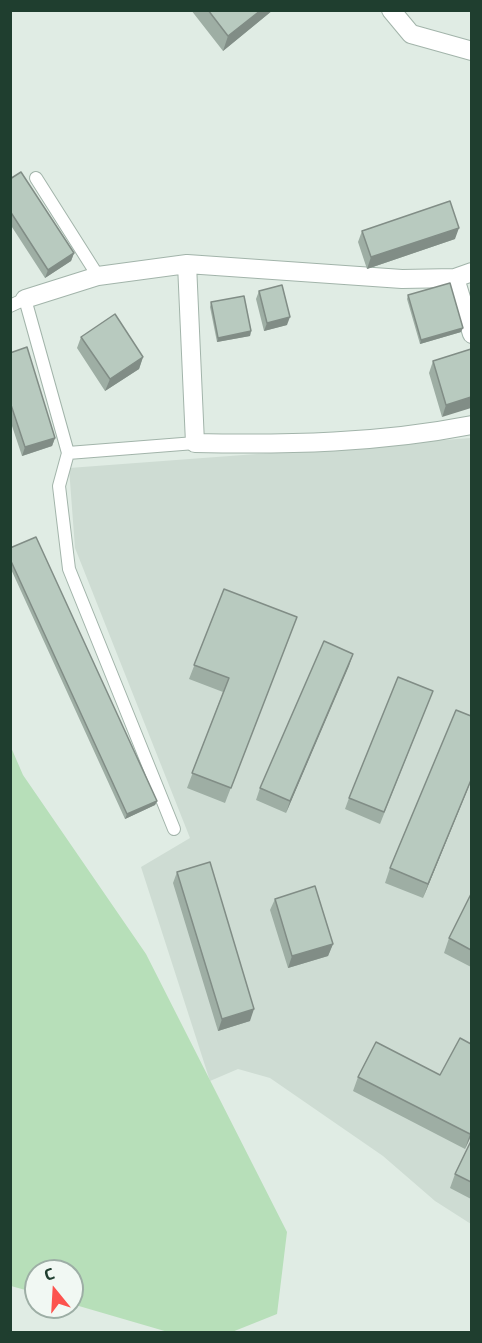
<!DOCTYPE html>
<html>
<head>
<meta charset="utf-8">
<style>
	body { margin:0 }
	#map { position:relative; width:482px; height:1343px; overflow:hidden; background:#e0ece4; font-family:"Exo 2",sans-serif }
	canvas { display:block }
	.frame { position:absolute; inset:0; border:12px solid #1f3e2f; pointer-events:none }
	.north { position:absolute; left:24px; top:1259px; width:60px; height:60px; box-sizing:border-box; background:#f1f8f3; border:2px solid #9daea5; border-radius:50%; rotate:342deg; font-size:16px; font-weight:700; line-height:24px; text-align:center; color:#1f3e2f }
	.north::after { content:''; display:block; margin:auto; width:21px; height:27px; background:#fc534e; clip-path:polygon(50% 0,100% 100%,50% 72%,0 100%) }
</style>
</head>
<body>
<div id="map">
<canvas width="482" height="1343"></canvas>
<div class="frame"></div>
<div class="north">С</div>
</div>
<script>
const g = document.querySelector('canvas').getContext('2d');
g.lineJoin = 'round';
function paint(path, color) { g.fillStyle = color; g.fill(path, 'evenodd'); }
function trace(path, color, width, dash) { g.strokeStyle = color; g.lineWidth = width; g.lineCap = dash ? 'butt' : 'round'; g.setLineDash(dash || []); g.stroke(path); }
paint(new Path2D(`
	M471,438V1224L435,1201L383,1156L270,1078L238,1069L210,1081L141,867L190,838L75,548L69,468Z`), '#cedcd3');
paint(new Path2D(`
	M10,745L23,775L146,954L287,1232L277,1314L232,1332H168L72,1304V1271H36V1293L11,1286Z`), '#b7dfb9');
const service = new Path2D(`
	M36,178L98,276
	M10,306L25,299L68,453L195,443
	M68,453L59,486L69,569L174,829`);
const minor = new Path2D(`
	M391,10L411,34L472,51
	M187,264L195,443C288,445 380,443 472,425
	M455,278L472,334
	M25,299L98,276L187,264L402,279L455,278L472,272`);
trace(service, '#a2b4aa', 14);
trace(minor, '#a2b4aa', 20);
trace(service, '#fff', 12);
trace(minor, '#fff', 18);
paint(new Path2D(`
	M191,10H273L223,51Z
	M10,179L74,253L71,261L45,278L10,224Z
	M362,231L455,239L367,269L358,242Z
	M259,291L287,325L264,331L256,299Z
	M408,295L461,332L420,344L407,299Z
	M211,302L251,331L250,336L217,342L210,307Z
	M81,337L143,357L139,369L105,391L77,348Z
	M471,349L442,417L429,373L433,361Z
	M10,353L55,438L52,446L22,456L10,420Z
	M10,548L157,801L155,805L125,819L10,567Z
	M224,589L297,617L225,803L187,788L223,692L189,679Z
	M353,654L286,813L256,800L260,788Z
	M433,691L380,824L345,809L349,798Z
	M471,781L423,898L385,883L390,868Z
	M177,872L250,1021L218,1031L173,883Z
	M471,894V967L444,953L449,938Z
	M275,899L333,944L328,956L288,968L270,910Z
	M440,1075L471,1136L465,1149L353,1091L358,1077Z
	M471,1141V1199L450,1188L455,1174Z`), '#9eaea4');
paint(new Path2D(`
	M261,10H273L223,51L228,36Z
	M459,228L455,239L367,269L371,257Z
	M74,253L71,261L45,278L48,270Z
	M290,317L287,325L264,331L267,323Z
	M463,328L461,332L420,344L421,340Z
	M251,331L250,336L217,342L218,338Z
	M143,357L139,369L105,391L110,379Z
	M471,397V408L442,417L446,405Z
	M55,438L52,446L22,456L25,447Z
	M353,654L349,666L286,813L290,801Z
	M471,780V781L423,898L428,884Z
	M157,801L155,805L125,819L127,814Z
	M333,944L328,956L288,968L292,956Z
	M254,1009L250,1021L218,1031L222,1019Z
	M471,1132V1136L465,1149L470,1134Z`), '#818d86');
const building = new Path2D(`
	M208,10H261L228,36Z
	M21,172L74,253L48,270L10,211V179Z
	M450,201L459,228L371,257L362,231Z
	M450,283L463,328L421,340L408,295Z
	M282,285L290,317L267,323L259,291Z
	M244,296L251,331L218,338L211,302Z
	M115,314L143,357L110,379L81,337Z
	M27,347L55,438L25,447L10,402V353Z
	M471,349V397L446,405L433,361Z
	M36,537L157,801L127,814L10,559V548Z
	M224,589L297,617L231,788L192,773L229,678L194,665Z
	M324,641L353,654L290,801L260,788Z
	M398,677L433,691L384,812L349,798Z
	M456,710L471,716V780L428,884L390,868Z
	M210,862L254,1009L222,1019L177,872Z
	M315,886L333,944L292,956L275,899Z
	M471,894V950L449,938Z
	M460,1038L471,1044V1132L470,1134L358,1077L376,1042L440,1075Z
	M471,1141V1182L455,1174Z`);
paint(building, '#b8cabf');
trace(building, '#818d86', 1.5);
</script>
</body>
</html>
